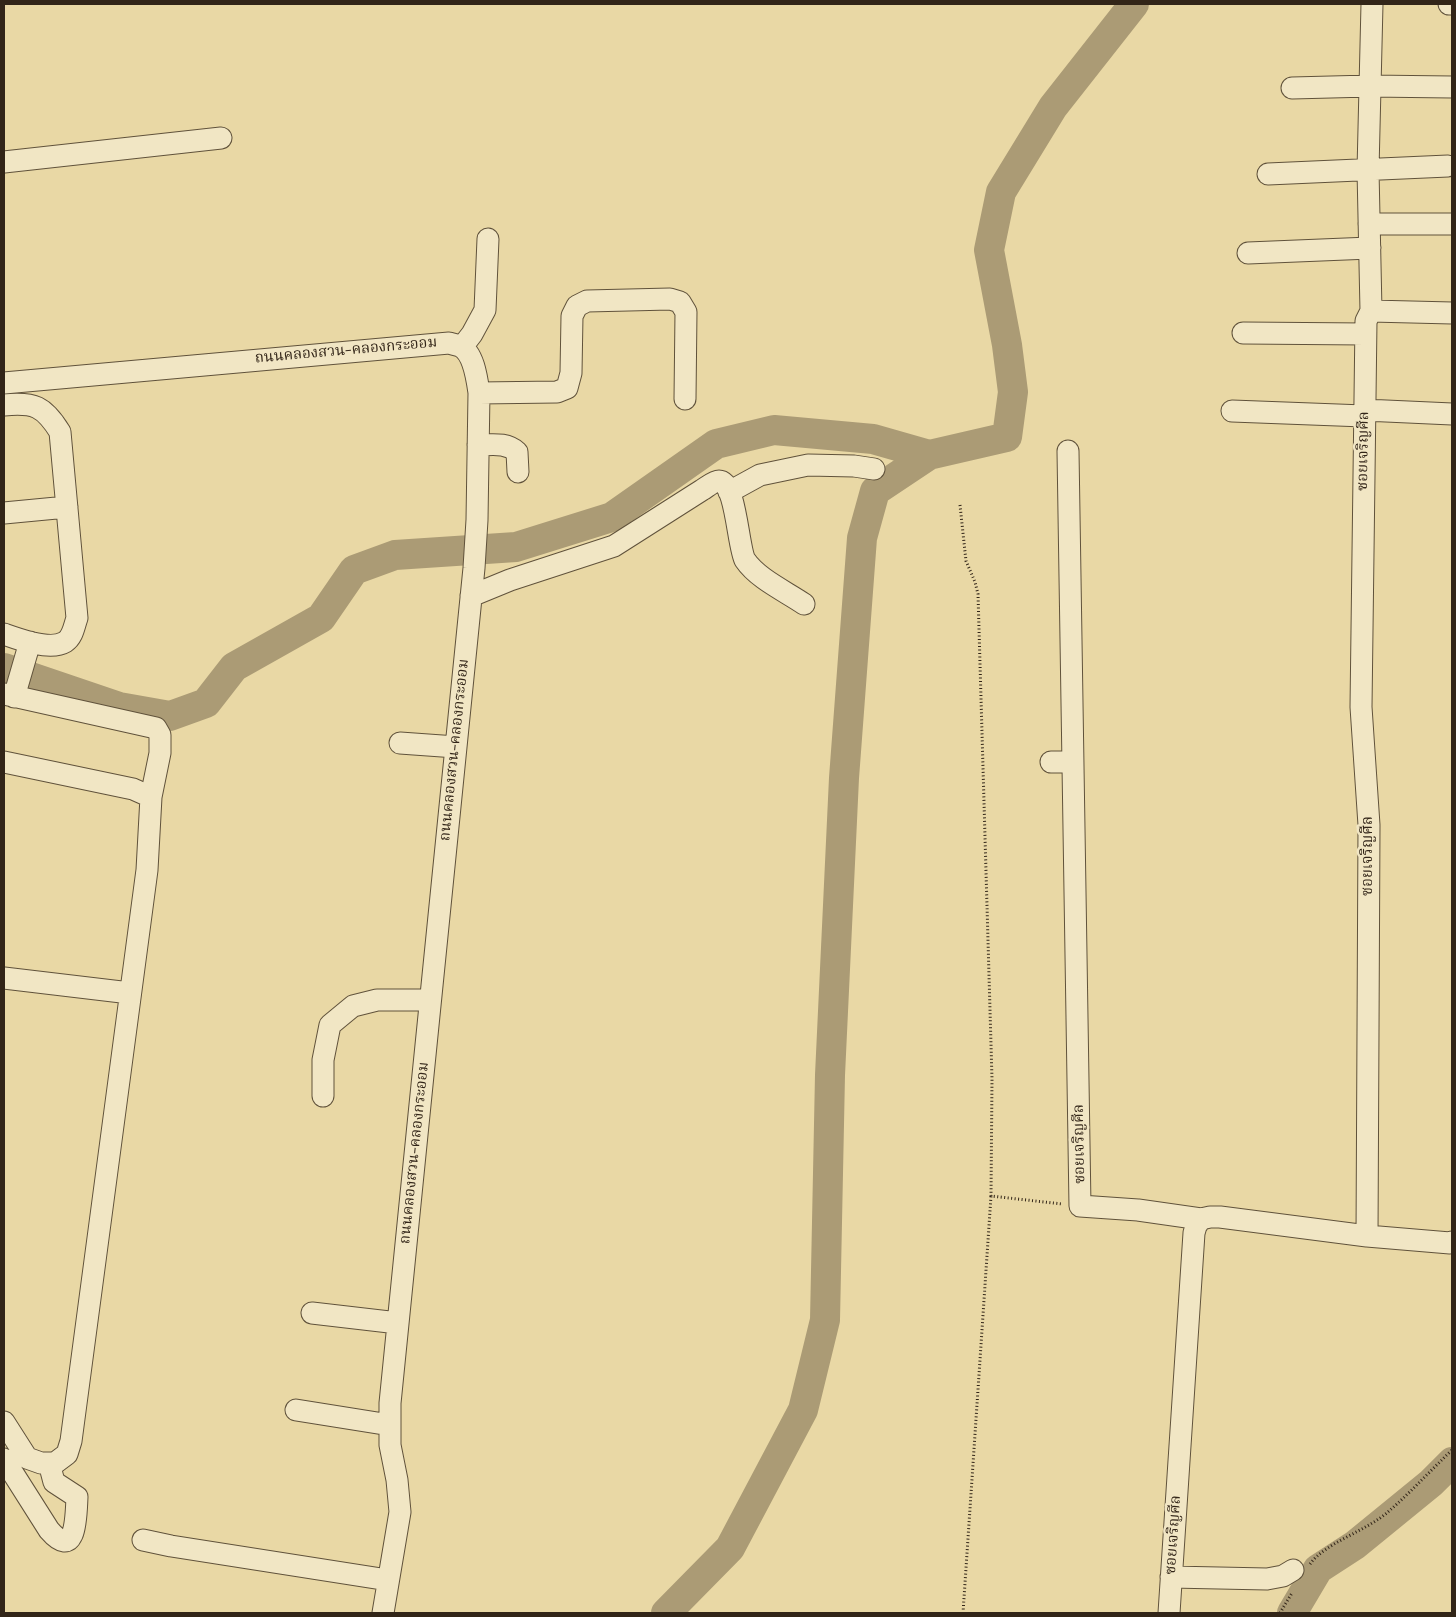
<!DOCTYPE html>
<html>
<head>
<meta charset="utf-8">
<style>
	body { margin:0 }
	#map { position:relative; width:1456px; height:1617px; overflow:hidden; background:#e9d8a5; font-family:Cardo,serif }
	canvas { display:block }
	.frame { position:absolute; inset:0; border:5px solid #322518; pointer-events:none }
</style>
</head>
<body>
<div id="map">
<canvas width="1456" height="1617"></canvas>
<div class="frame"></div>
</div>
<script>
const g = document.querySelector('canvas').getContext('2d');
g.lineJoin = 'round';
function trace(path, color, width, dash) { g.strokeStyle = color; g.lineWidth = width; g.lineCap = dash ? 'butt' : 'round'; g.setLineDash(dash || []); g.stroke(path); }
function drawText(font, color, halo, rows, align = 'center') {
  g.font = font + ' Cardo,"Noto Serif Thai",serif'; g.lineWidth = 5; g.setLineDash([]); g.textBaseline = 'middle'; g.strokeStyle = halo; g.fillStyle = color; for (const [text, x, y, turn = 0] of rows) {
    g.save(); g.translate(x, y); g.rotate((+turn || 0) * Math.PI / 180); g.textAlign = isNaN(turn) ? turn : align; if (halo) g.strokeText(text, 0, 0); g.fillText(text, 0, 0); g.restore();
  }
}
trace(new Path2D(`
	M4,668L119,707L170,716L206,703L234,667L321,618L354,570L395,555L516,547L612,517L716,444L774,430L873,439L929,455
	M666,1613L730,1548L803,1410L825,1320L830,1075L844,778L862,538L875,491L929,455L1007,437L1013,392L1007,345L989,250L1001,192L1053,107L1134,4
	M1292,1613L1318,1569L1355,1545L1431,1483L1452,1462`), '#ab9b75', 30);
const minor = new Path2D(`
	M1449,4H1452
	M1292,88L1370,86L1452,87
	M4,162L221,138
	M1268,174L1448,166
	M1369,224H1452
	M1248,253L1370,248
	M1371,311L1368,170L1372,4
	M1243,333L1365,334
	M462,347L472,334L485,310L488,239
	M4,383L449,343C452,344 457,345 460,346C474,353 477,379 479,393L477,520L474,568L390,1403V1445L397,1480L400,1512L383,1613
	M479,393L557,392L567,388L571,373L572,316L577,306L587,301L670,299L680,302L686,312L685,399
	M4,405C34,402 44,406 60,432L77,618C74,626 73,637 65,642C50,651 18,639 4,634
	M1364,410L1452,414
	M1232,411L1364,416
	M478,445C492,445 506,442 517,452L518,472
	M1068,451L1080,1206L1138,1210L1201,1219L1210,1217H1220L1367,1236L1369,825L1361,707L1366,321L1371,311L1452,313
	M729,492L760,475L808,465L854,466L874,469
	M4,513L67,507
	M471,596L510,580L614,546L702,490C707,487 714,481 719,481C736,481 738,548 745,560C758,579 785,591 804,604
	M4,694L156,728L160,735V753L151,797
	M14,697L30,642
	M400,743L456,747
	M4,762L133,789L151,797L147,870L71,1441L67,1454L55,1463H41L27,1458L4,1422
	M1051,762H1072
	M4,978L130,993
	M323,1096V1060L330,1025L353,1006L377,1000H430
	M1367,1236L1450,1243L1452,1242
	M312,1313L398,1323
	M296,1410L390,1425
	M4,1459L49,1530C77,1563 76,1513 77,1497L54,1482L49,1463
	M143,1540L171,1546L388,1580
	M1171,1577L1267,1579L1283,1576L1293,1570
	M1169,1613L1194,1233L1196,1226L1201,1219`);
trace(minor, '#60523b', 23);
trace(new Path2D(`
	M960,505L966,561L975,582L978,594L992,1079L991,1196L1062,1204
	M1310,1564C1326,1542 1367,1531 1389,1511C1411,1492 1431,1470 1452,1450
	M963,1613L991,1196
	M1280,1613L1292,1593`), '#322518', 3, [1, 2.5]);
trace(minor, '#f1e6c4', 21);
drawText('15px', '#322518', '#f1e6c4', [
	["ถนนคลองสวน-คลองกระออม",346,351,-5],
	["ซอยเจริญศีล",1364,451,-89],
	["ถนนคลองสวน-คลองกระออม",455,750,-84],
	["ซอยเจริญศีล",1369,856,-90],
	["ซอยเจริญศีล",1080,1144,-91],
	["ถนนคลองสวน-คลองกระออม",415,1153,-84],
	["ซอยเจริญศีล",1174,1535,-86]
]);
</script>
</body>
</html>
